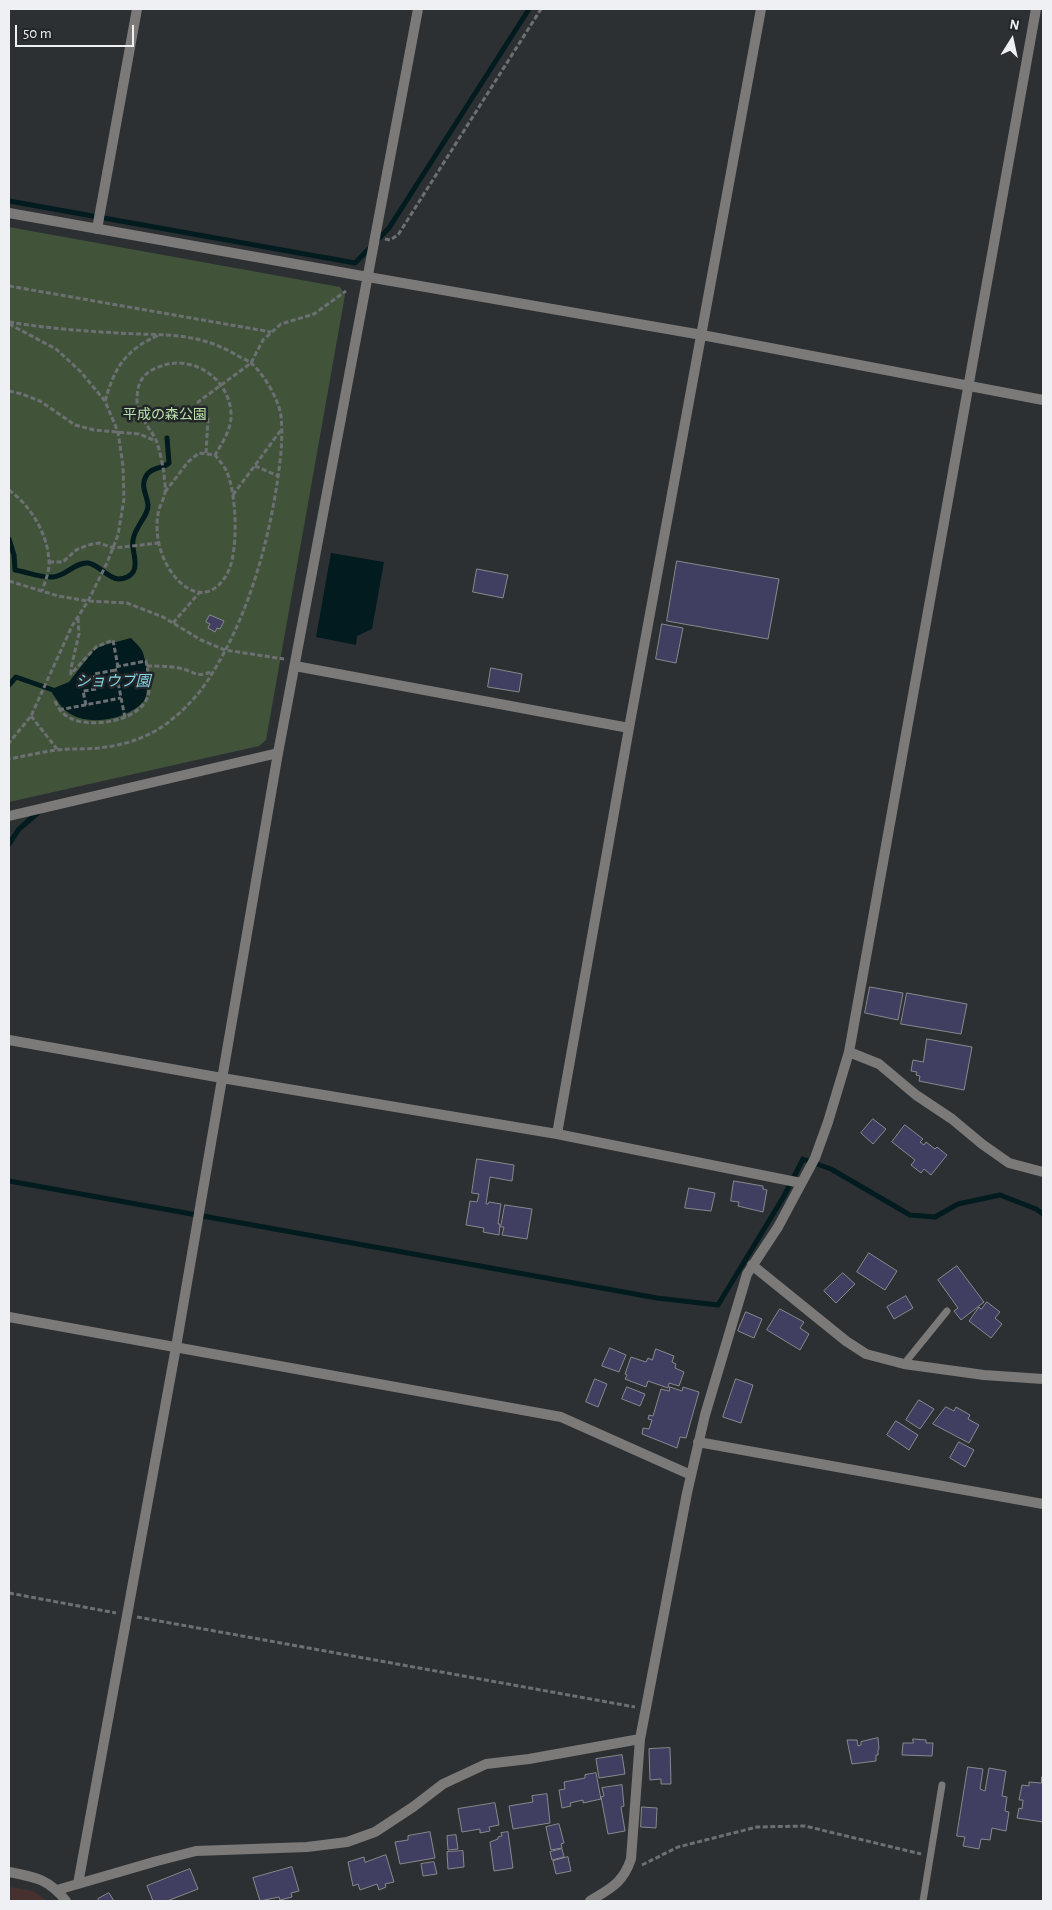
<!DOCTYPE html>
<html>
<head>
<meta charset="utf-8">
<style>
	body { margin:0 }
	#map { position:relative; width:1052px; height:1910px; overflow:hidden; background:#2d3033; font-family:"Alegreya Sans",sans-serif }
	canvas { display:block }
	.frame { position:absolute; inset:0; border:10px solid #eff0f3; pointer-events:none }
	.north { position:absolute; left:987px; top:15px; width:50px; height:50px; -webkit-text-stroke:4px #232629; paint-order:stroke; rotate:10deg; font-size:14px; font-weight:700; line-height:20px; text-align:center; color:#eff0f3 }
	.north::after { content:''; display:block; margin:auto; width:18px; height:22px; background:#eff0f3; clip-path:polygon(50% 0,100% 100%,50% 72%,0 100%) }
	.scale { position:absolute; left:15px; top:25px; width:119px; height:22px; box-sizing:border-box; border:2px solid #eff0f3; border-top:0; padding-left:6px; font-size:15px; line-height:18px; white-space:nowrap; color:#eff0f3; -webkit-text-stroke:4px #232629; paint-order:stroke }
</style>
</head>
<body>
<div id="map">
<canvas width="1052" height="1910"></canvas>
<div class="frame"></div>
<div class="north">N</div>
<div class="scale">50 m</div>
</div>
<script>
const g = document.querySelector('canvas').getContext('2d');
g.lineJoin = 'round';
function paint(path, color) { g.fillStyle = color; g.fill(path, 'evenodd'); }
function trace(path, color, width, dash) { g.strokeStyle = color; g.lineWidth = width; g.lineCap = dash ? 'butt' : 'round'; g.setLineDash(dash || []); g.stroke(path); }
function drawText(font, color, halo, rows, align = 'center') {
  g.font = font + ' "Alegreya Sans","Noto Sans JP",sans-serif'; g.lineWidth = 5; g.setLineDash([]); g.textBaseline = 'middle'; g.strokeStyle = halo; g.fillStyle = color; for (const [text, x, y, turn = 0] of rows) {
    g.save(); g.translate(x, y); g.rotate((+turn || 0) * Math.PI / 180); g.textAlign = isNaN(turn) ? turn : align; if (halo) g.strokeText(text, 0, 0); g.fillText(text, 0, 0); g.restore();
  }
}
paint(new Path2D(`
	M9,1887L33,1891L48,1901H9Z`), '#46312f');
paint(new Path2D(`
	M9,227L340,287L345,295L266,740L259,746L9,802Z`), '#41543a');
paint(new Path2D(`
	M331,553L384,562L372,629L357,636L356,645L316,637Z
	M131,638C134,641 138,645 141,649C147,657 150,693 144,701C128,719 90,727 69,713C62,709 57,700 52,693L54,688L69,682L93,651L101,646Z`), '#011b1f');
trace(new Path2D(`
	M9,201L355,263L389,228L529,9
	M9,539L14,555L15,570C27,572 41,578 53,577C66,576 75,562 88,563C100,565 107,578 118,579C125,579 132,576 134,570C138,561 131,549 133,540C134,528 149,515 148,505C147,494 140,487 146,476C151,467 162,469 169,463L167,438
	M9,685L16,677L53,690
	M9,844L19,829L40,811
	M9,1181L657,1298L718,1305L784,1196L803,1159L831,1169L910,1215L935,1217L958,1204L1000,1195L1036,1209L1043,1214`), '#011b1f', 5);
const building = new Path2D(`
	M677,561L779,579L768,639L667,621Z
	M477,569L508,575L503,598L473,592Z
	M210,615L224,621L220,629L217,628L215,632L208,628L210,624L206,622Z
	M662,624L683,628L676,663L656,659Z
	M491,668L522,674L519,692L488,687Z
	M870,987L903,993L898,1020L865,1013Z
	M907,993L967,1004L961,1034L901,1024Z
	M927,1039L972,1047L964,1090L919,1081L920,1076L916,1075L917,1072L911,1071L913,1060L923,1062Z
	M873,1119L886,1129L873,1144L861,1133Z
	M905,1125L923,1139L920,1142L924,1145L926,1142L935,1149L937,1147L947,1155L931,1175L924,1169L921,1173L911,1165L915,1160L892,1142Z
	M477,1159L514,1165L512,1181L490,1177L486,1204H488L489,1202L501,1204L498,1224H500L499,1235L483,1232L484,1228L466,1225L470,1201L477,1202L479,1194L472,1193Z
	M734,1181L763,1186V1189L767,1190L763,1212L738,1206L739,1202L731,1201Z
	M689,1188L715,1193L711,1211L685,1208Z
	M505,1205L532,1209L527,1239L502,1235L504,1227H501Z
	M869,1253L897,1271L885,1290L857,1272Z
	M957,1266L984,1302L961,1320L954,1311L958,1308L938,1280Z
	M843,1273L855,1284L836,1303L824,1291Z
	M906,1296L913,1308L894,1319L887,1307Z
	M987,1302L1000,1312L995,1318L1002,1324L991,1338L969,1321L979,1307L981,1309Z
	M780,1309L804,1322L800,1328L809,1334L800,1350L767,1330Z
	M746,1312L762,1319L754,1338L738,1331Z
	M610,1348L626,1355L619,1372L602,1366Z
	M656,1349L674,1356L672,1362L676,1364L675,1368L684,1372L679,1386L669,1383L668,1388L648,1381L646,1387L625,1379L627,1375L625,1374L631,1357L646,1362L648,1358L652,1360Z
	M595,1379L607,1384L598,1407L586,1402Z
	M736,1379L753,1385L741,1423L723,1417Z
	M627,1387L645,1394L640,1406L622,1399Z
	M670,1387L682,1391L683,1387L699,1392L686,1438L680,1437L677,1448L642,1434L643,1428L649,1429L652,1420L648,1419L649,1415L653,1416L661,1389L669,1391Z
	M919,1400L934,1409L920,1429L906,1420Z
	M946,1407L954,1411L956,1407L970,1415L968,1419L979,1425L969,1443L933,1424Z
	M896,1421L918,1435L909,1450L887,1435Z
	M959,1442L974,1450L965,1467L950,1458Z
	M878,1738L879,1749L878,1750V1755H876V1761L852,1764L847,1740H857L858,1746L861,1745V1742Z
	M913,1739L926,1740V1743H933L932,1756L902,1755L903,1743H913Z
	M670,1748L671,1784H661V1779L650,1780L649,1749Z
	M622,1755L625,1774L599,1778L596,1759Z
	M968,1767L983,1769L980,1789L985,1791L989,1768L1006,1771L1002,1796L1007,1797L1005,1811L1009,1812L1006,1831L992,1828L990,1840L981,1839L979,1849L963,1846L965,1837L957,1836Z
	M596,1773L601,1799L583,1803V1800L570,1803L571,1806L562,1808L559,1790L565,1789L564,1782L585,1778V1775Z
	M1042,1777H1043V1822L1017,1818L1019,1808L1022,1809L1023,1800H1019L1022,1785L1029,1786V1782L1041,1783Z
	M622,1785L624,1806L621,1807L625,1831L608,1834L601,1797L604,1796L602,1788Z
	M547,1794L550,1823L513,1829L509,1806L533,1802L532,1796Z
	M495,1803L499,1825L489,1827L490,1831L480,1833V1829L462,1832L458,1809Z
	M642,1807L657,1808L656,1828L641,1827Z
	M559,1824L564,1843L561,1844L562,1848L551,1850L546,1827Z
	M430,1832L435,1858L400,1864L395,1842L408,1840V1836Z
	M508,1832L513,1868L494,1871L490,1842L498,1839V1837L502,1836L501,1833Z
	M456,1835L458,1849L448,1850L447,1836Z
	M562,1849L564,1857L552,1860L550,1852Z
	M463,1851L464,1867L448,1869L447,1852Z
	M386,1855L394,1882L385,1884L386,1887L379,1890L377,1884L360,1890L358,1884L353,1886L348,1862L364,1857L365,1862Z
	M568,1857L571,1871L556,1874L553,1861Z
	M434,1862L437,1874L423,1876L421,1864Z
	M292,1867L299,1891L291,1893L292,1897L280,1900L279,1897L260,1901L253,1878Z
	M190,1869L198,1889L167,1901H153L147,1886Z
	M109,1893L114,1901H99L98,1899Z`);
paint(building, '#403f61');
trace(building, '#88888d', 1);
trace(new Path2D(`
	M385,239L390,240L398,235L541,9
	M9,286L271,332
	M9,322C45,328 82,331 118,333C162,336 193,331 233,353C239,357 246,359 251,363C264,374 279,400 281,416C283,436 281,457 278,477C268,547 247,620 208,680C197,697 182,712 166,724C148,737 128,744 106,747C90,750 73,748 57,750C41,752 25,756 9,759
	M9,324L56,349L80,371L105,401L118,432L123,466L124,499L118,535L107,563L88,601L72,626L31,716L9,743
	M9,391L22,394L40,401L75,425L94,430L139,434L156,441
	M105,401C115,367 125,350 159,335
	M206,453L208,418L198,402L251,363L263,340L281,324L314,314L346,291
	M255,466L278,476
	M9,490C31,506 47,533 49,560C50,570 45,582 42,591
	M165,492L188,462L199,453L215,455C219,460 223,465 226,470C237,492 239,553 227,574C204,614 170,581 161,551C157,540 156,525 158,514C159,506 164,500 165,492C166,487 164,479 164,473C162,463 160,450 156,440C152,431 136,413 137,404C137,396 137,386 142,379C147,371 156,368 164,365C196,356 229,380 231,413C232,428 223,442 215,455
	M233,495L281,430
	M49,562H63L76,550L88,545L99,543L114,548L159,543
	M9,581L58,596L88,601L127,603L163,617L201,640L225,650L284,659
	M78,618L79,634L71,668V674L96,647L113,640L118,667
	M173,623L199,593
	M147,666C157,666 168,666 179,668C195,671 195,679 213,671
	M55,701C58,708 62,714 70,718C91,729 140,721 148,696C151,684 148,673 146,661L115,667L125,718
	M86,705L83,691L97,689L94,674L116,670
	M59,710L121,698
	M31,716L57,749
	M9,1593L116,1613
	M137,1617L635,1707
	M642,1865L678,1847L757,1827L805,1826L921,1854`), '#6d7073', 3, [5, 2.5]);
trace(new Path2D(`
	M904,1364L947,1311
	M923,1901L942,1785`), '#7c7a79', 7);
trace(new Path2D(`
	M97,229L137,9
	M368,277L702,335L1043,400
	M295,666L629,728
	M9,816L278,753L176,1347L78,1884
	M9,1040L222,1078L557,1134L801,1183
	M849,1052L879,1064L916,1095L952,1119L982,1144L1009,1163L1043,1172
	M557,1134L629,728L761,9
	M752,1265L846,1341L866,1354L904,1364L984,1375L1043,1379
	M9,1317L561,1417L691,1475
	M698,1442L1043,1504
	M9,1872C35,1877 49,1879 66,1901
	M57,1890L157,1861L196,1851L307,1847L347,1842L375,1832L413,1807L443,1784L486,1764L529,1759L640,1739
	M590,1901C611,1888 623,1883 631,1859L640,1739L687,1493L705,1415L747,1274L778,1227L815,1158L828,1122L849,1052L1036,9`), '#7c7a79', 10);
trace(new Path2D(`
	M9,213L368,277
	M278,753L418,9`), '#7c7a79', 10);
drawText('14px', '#b9e2aa', '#232629', [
	["平成の森公園",165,415]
]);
drawText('italic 15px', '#81d8e7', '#232629', [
	["ショウブ園",113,681]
]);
</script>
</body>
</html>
